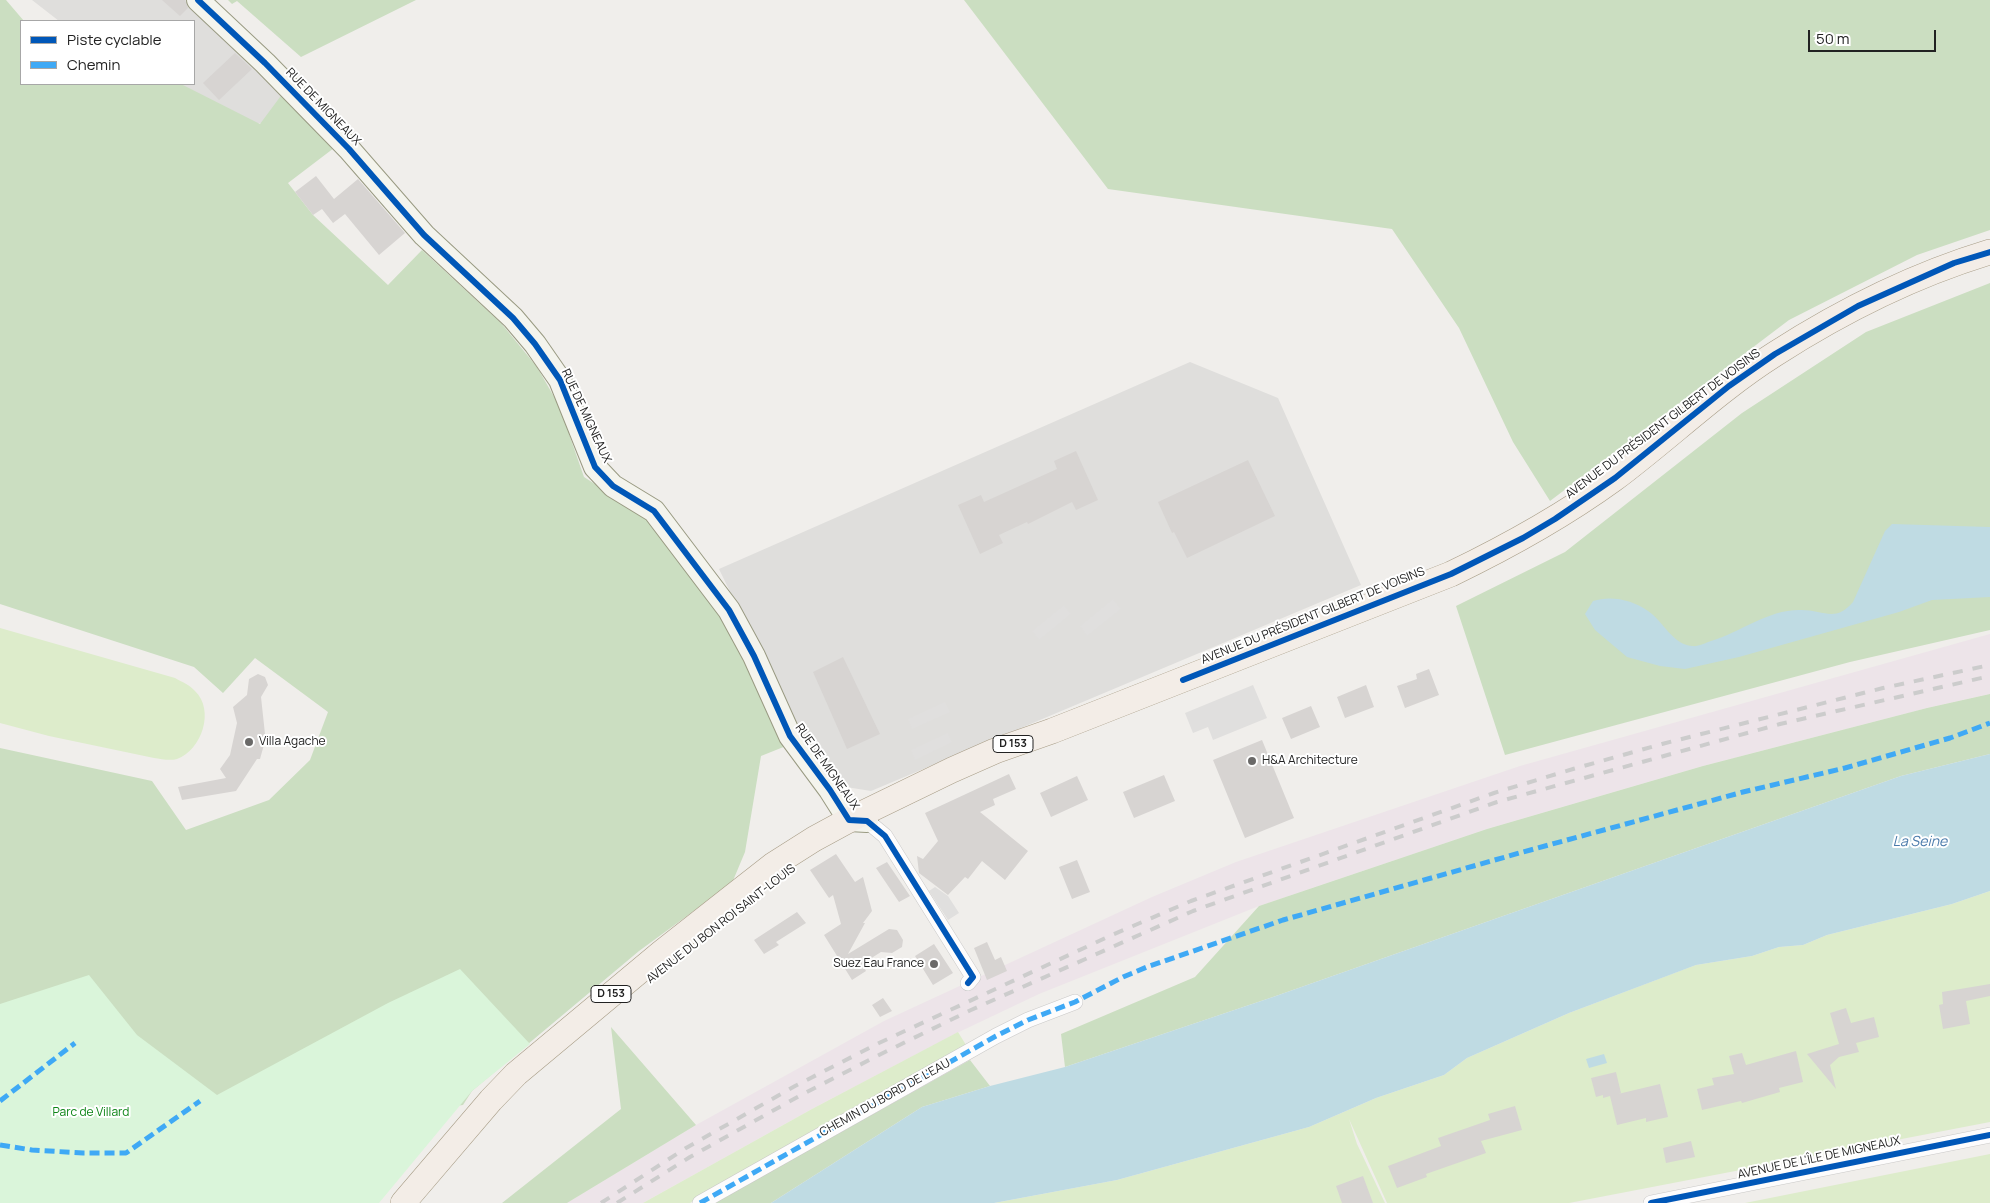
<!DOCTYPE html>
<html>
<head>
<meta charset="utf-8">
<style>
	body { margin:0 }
	#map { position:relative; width:1990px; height:1203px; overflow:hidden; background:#f0eeeb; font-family:Manrope,sans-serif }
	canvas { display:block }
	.legend { position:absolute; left:20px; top:20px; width:175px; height:65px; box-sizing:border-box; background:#fff; border:1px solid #a7a7a7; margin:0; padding:6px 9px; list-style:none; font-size:15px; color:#222 }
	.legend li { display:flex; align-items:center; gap:10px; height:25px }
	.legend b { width:25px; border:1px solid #a7a7a7 }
	.scale { position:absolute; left:1808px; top:30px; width:128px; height:22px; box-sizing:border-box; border:2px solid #222; border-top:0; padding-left:6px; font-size:15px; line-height:18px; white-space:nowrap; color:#222; -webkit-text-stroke:4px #fff; paint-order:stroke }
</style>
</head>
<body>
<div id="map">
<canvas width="1990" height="1203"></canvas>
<ul class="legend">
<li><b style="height:6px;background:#0057b8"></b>Piste cyclable</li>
<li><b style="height:6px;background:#3fa9f5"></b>Chemin</li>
</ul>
<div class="scale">50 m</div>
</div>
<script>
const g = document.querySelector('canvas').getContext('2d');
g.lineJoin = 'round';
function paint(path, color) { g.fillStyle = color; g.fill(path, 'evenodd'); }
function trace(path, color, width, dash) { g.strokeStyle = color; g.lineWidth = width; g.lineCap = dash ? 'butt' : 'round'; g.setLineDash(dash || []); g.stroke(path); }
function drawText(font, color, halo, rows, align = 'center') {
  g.font = font + ' Manrope,sans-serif'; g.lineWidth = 4; g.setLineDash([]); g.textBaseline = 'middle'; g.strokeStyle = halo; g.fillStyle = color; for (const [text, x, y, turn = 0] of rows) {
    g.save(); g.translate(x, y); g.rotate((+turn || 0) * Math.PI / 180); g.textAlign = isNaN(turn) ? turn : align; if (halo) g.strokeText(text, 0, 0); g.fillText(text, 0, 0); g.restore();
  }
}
paint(new Path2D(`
	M32,0H205L343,131L234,121L168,84H194V21H59Z
	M1190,362L1278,398L1361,585L871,791L840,786L802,740L719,569Z`), '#dfdedc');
paint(new Path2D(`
	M1990,634V694L1927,708L1703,766L1487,829L1259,906L1039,994L959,1032L812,1109L643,1203H567L696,1125L884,1021L1152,897L1236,862L1520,766Z`), '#ede4e9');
paint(new Path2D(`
	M0,628L175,678C182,682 190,685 195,691C215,710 202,750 177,759C170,761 161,759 154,758L49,736L0,723Z
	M1990,891V1122L1569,1203H1387L1349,1119L1357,1144L1385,1203H994L1117,1180L1309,1127L1376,1098L1444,1075L1467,1058L1569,1013L1685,969L1696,965L1752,956L1779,947L1803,945L1827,935L1952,904Z
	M958,1032L966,1045L690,1203H643L812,1109Z
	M1990,1154V1203H1745Z`), '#ddeccb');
paint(new Path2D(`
	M0,0H6L24,21H21V84H181L260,124L283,93L334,148L288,183L313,215L388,285L422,250L501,323L537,367L573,430L569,434L584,477L654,522L733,635L786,746L761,756L745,852L732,883L639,951L472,1091L463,1105L0,1163V748L152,781L186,830L269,800L310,760L328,712L255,658L223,693L194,667L0,604Z
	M228,0H416L301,57L237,1L232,4Z
	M964,0H1990V230L1917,255L1789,320L1550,501L1513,442L1459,328L1392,229L1108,189Z
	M1990,283V630L1850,662L1505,755L1456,606L1565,552L1742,413L1866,332Z
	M1990,694V754L1901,776L1273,997L1065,1067L1061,1034L1195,977L1259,906L1487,829L1703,766L1927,708Z
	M611,1027L696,1125L567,1203H502L621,1109Z
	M970,1060L990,1086L922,1107L771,1203H714Z`), '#cbdec1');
paint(new Path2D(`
	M460,969L530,1044L472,1091L379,1203H0V1004L89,975L137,1035L217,1095L388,1003Z`), '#daf5da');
paint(new Path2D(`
	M1113,599L1121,609L1087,636L1080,626Z
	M1064,605L1071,614L1039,640L1032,631Z
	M1253,685L1267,718L1213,740L1208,727L1193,733L1185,713Z
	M945,702L950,712L912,729L908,719Z
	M948,733L952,742L915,760L911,750Z
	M935,887L948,896L959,913L948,920L929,891Z`), '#e0dfde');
paint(new Path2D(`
	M1892,524L1990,527V597L1932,600L1899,612L1739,657L1685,669L1660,666L1627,657L1595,630L1585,614L1593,601C1611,595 1633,600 1648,611C1663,621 1673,645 1692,646C1698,647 1705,643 1711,641C1741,632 1769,609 1801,610C1824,610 1835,623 1853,602L1885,531Z
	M1990,754V891L1952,904L1827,935L1803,945L1779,947L1752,956L1696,965L1569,1013L1467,1058L1444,1075L1376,1098L1309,1127L1117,1180L994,1203H771L922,1107L990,1086L1065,1067L1273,997L1901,776Z
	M1604,1054L1607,1063L1589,1068L1586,1059Z`), '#bfdbe3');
paint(new Path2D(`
	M162,0H185L188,8L180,16Z
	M235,53L252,69L219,100L203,83Z
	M316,176L334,199L358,179L405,233L379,255L345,214L333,223L322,209L313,215L295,192Z
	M1076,451L1098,500L1076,510L1072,502L1028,524L1027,522L999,535L1003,543L980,554L958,505L981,495L984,502L1057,469L1054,461Z
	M1248,460L1275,516L1187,558L1174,532L1172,533L1158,502Z
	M843,657L880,734L847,749L813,672Z
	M1429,669L1439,695L1405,708L1397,686L1417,679L1416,674Z
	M258,674L265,677L268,685L261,697L265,734H267L260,759H257L236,791L182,800L178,787L226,778L220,769L230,755L237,723L233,707L247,695L249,679Z
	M1366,685L1374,707L1345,718L1337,697Z
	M1311,706L1320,727L1291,739L1282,718Z
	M1262,740L1294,818L1245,838L1213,760Z
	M1009,774L1016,789L993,799L995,805L980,812L1028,851L1005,880L982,861L968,879L965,877L948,895L919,873L917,856L923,859L938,841L925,813Z
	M1164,775L1175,801L1134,818L1123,792Z
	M1077,776L1088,800L1051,817L1040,793Z
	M836,854L855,882L863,877L872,911L863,923H865L848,954L889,929L897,930L903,940L902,947L892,953L881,952L862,964L866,971L852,980L824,935L841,924L833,895L829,898L810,870Z
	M1077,860L1090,892L1072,899L1059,867Z
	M887,862L910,896L899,902L876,868Z
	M797,912L806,923L776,942L779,945L764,954L754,940Z
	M987,942L995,960L1001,957L1007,971L987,980L974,948Z
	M934,944L953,973L933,985L915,956Z
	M1990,984V996L1966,1001L1970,1024L1943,1029L1939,1005L1943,1004L1942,992Z
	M883,998L892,1011L880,1017L872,1005Z
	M1846,1008L1851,1023L1874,1017L1879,1037L1856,1043L1859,1052L1839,1057L1830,1065L1836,1089L1807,1054L1839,1044L1830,1013Z
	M1796,1051L1803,1082L1779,1088L1780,1092L1742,1103L1741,1101L1702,1110L1697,1089L1714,1085L1712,1078L1734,1074L1729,1056L1742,1053L1746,1065Z
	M1616,1072L1621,1093L1618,1094L1660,1084L1668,1117L1646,1122V1118L1617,1125L1610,1096L1603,1098V1095L1596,1097L1591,1078Z
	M1515,1106L1522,1130L1481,1141L1486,1153L1426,1174L1427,1177L1397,1188L1388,1166L1441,1146L1438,1138L1490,1120L1488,1114Z
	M1691,1141L1695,1157L1666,1163L1663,1148Z
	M1363,1176L1373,1203H1342L1336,1186Z`), '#d7d4d2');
const street = new Path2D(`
	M867,821L885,836L973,977L968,983
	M700,1203L996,1036L1028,1020L1075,1002
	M1651,1203L1990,1135`);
const secondary = new Path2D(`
	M198,0L265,63L349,149L424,235L513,318L535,344L560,380L595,467L613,486L654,511L729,610L754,656L790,736L830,790L849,820L867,821`);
const primary = new Path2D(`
	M403,1203L491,1100L516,1074L661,953L736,894L773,865L814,839L849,820L952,770L995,751L1052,731L1451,574C1509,546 1563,516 1614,479C1669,438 1718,390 1775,354C1842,311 1914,275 1990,252`);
trace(street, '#c9c8c7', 16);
trace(secondary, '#999a82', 24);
trace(primary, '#a79c86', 26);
trace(street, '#fdfcfc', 15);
trace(secondary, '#f4f4ed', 22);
trace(primary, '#f3ede7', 25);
trace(new Path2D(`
	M601,1203L686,1148L795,1086L879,1043L1112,935L1191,901L1494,793L1573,769L1662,744L1883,688L1990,665
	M617,1203L690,1157L801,1095L881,1054L971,1010L1193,911L1497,802L1780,724L1990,676`), '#ccc', 4, [10, 10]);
trace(new Path2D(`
	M0,1101L75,1043
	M0,1145L32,1150L83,1153H126L200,1101
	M700,1203L996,1036L1028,1020L1075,1002L1123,977L1147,967L1283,920L1523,852L1743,792L1845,768L1950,738L1990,723`), '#3fa9f5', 5, [10, 5]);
trace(new Path2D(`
	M198,0L265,63L349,149L424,235L513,318L535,344L560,380L595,467L613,486L654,511L729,610L754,656L790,736L830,790L849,820L867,821L885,836L973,977L968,983
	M1183,680L1451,574L1523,538L1555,519L1615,478L1729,386L1775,354L1858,306L1954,263L1990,252
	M1651,1203L1990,1135`), '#0057b8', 6);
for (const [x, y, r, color] of [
	[249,742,5,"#6a6968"],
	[1252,761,5,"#6a6968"],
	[934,964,5,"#6a6968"]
]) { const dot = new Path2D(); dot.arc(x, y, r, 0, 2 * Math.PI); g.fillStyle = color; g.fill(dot); trace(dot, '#fff', 2); }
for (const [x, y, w] of [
	[1013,744,40],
	[611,994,40]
]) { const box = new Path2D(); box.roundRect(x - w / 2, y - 8.5, w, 17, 4); g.fillStyle = '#fff'; g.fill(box); trace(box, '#222', 1); }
drawText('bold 11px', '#222', null, [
	["D 153",1013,744],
	["D 153",611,994]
]);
drawText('12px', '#222', '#fff', [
	["RUE DE MIGNEAUX",323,107,46],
	["RUE DE MIGNEAUX",586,416,65],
	["AVENUE DU PRÉSIDENT GILBERT DE VOISINS",1663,424,-37],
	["AVENUE DU PRÉSIDENT GILBERT DE VOISINS",1313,616,-22],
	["RUE DE MIGNEAUX",827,767,55],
	["AVENUE DU BON ROI SAINT-LOUIS",721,924,-38],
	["CHEMIN DU BORD DE L'EAU",885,1098,-29],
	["AVENUE DE L'ÎLE DE MIGNEAUX",1819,1158,-12]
]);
drawText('12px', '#222', '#fff', [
	["Villa Agache",259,742],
	["H&A Architecture",1262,761],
	["Suez Eau France",924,964,"right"]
], 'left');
drawText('12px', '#0c8416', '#fff', [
	["Parc de Villard",91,1113]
]);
drawText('italic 14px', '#4a7aab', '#fff', [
	["La Seine",1920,842]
]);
</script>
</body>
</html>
